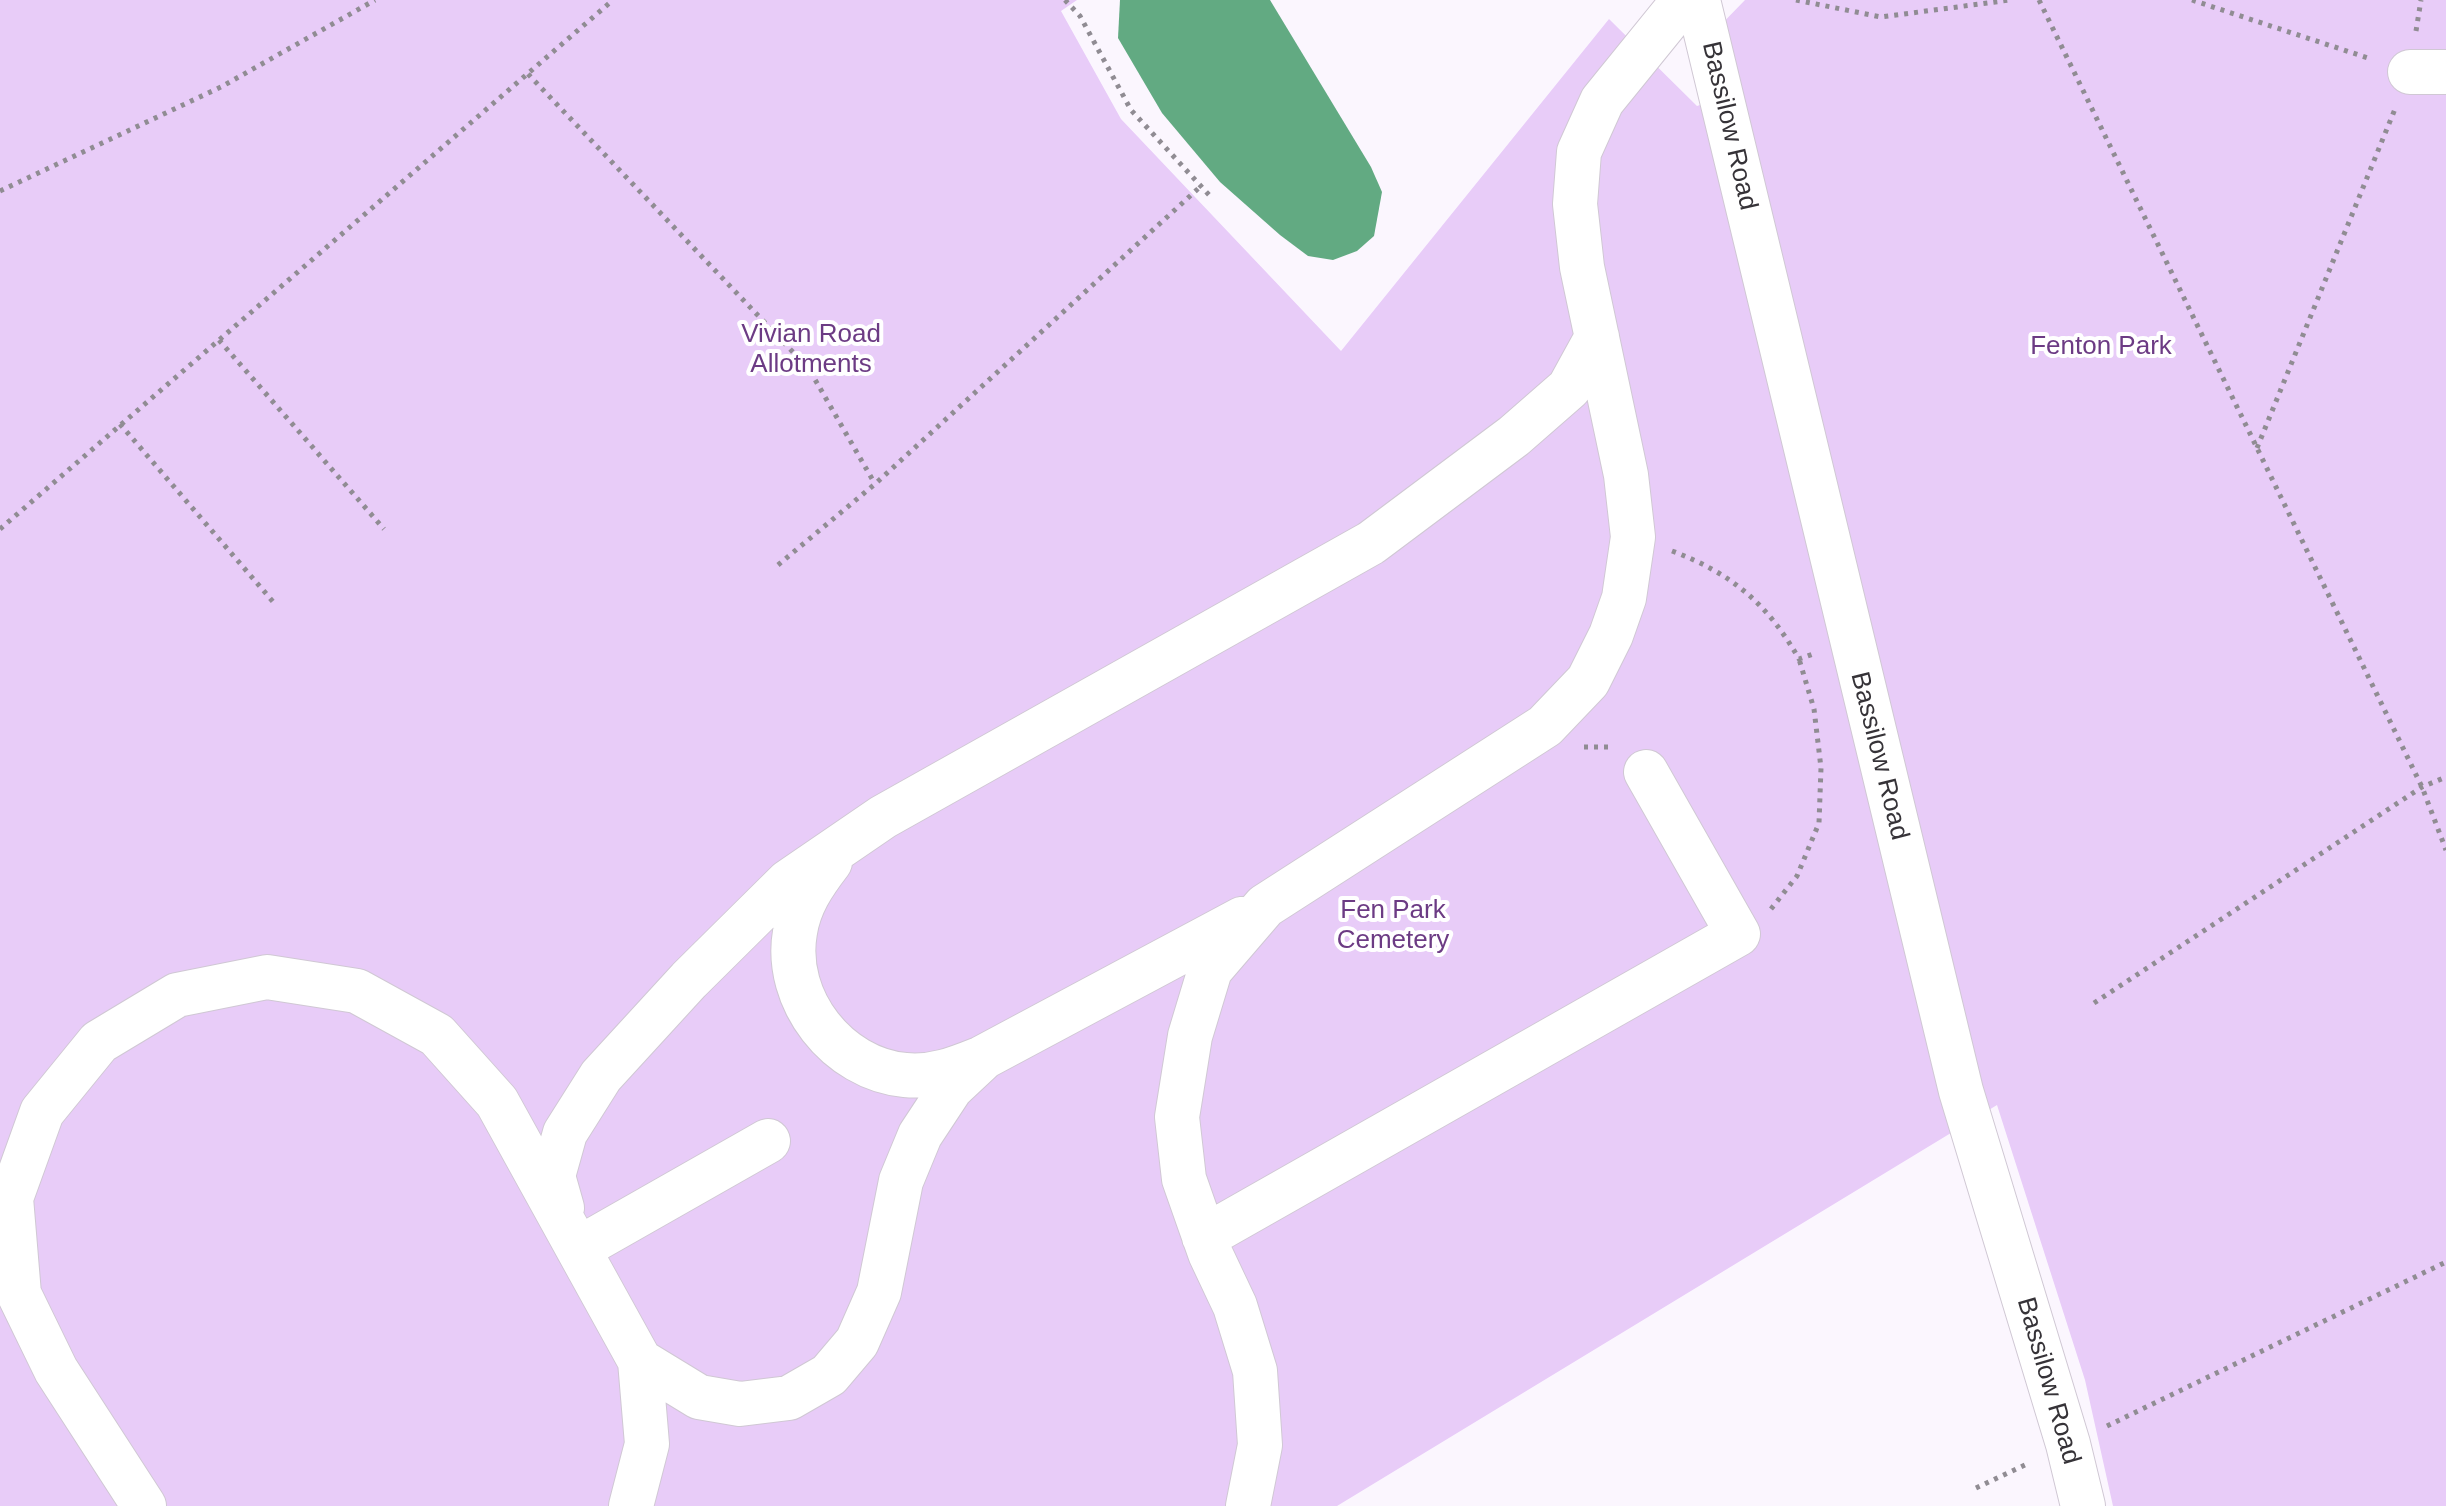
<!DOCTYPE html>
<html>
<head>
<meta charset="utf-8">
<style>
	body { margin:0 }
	canvas { display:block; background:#fbf6fe }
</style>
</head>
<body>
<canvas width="2446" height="1506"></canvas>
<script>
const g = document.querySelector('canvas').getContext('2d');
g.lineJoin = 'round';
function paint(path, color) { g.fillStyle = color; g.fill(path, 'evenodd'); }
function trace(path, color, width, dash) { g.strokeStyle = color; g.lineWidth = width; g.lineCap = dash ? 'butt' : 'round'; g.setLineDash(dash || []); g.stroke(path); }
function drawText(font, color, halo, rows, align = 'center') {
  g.font = font + ' Arial,sans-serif'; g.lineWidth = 8; g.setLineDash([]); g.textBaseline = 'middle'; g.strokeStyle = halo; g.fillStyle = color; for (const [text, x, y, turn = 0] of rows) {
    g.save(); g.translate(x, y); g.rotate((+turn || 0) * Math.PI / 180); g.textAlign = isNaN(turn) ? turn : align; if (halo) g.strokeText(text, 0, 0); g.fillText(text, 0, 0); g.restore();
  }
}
paint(new Path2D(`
	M0,0H1077L1061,11L1121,119L1341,351L1609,19L1697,106L1740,92L1709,37L1745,0H2446V1506H2113L2085,1380L1997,1105L1337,1506H0Z`), '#e8ccf8');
paint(new Path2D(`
	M1120,0H1270L1371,167L1382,192L1374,236L1357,251L1333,260L1308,256L1280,235L1220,182L1162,113L1118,38Z`), '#62aa82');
const minor = new Path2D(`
	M1698,0L1961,1091L2068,1444L2083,1506
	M2410,72H2446
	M830,862C813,884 799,905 795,932C783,1000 838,1069 905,1075C933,1078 957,1068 982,1058L1242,919
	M562,1208L553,1176L565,1133L601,1076L689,980L788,882L883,817L1371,543L1514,436L1569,388L1597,337
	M1204,1237L1738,934L1646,772
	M578,1249L768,1141
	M640,1361L699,1397L740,1404L789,1398L829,1375L857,1342L879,1292L901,1181L920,1135L951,1088L982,1059
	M144,1506L56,1370L19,1294L11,1198L42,1112L99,1042L177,995L267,977L357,991L437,1035L497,1102L640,1361L647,1444L631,1506
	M1248,1506L1260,1445L1255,1371L1235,1306L1210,1253L1184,1179L1177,1117L1190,1036L1210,970L1265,906L1545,726L1588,681L1611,635L1624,598L1633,537L1626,475L1582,267L1575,204L1579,152L1602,101L1684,0`);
trace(minor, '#d0c8d4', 46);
trace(new Path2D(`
	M1065,0L1080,16L1131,110L1210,196
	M1796,0L1881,17L2010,0
	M2039,0L2422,787L2446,850
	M2192,0L2371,59
	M2416,31L2421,0
	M528,74L809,369L875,484
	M0,191L221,87L375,0
	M219,340L384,529
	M120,424L275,604
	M2257,448L2395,109
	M0,529L613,0
	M1672,551C1731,573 1768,604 1799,659L1813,654
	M778,565L875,484L1201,186
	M1584,747H1613
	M1771,909L1797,876L1819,823L1821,768L1814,709L1799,659
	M2094,1003L2422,787L2446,777
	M2107,1426L2446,1262
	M1976,1488L2029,1463`), '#908c93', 5, [4, 6]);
trace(minor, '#fff', 44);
drawText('26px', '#363338', '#fff', [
	["Bassilow Road",1729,126,77],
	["Bassilow Road",1879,756,76],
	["Bassilow Road",2048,1381,74]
]);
drawText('26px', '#6c3b84', '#fff', [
	["Vivian Road",811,335],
	["Allotments",811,365],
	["Fenton Park",2101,347],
	["Fen Park",1393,911],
	["Cemetery",1393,941]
]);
</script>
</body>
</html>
